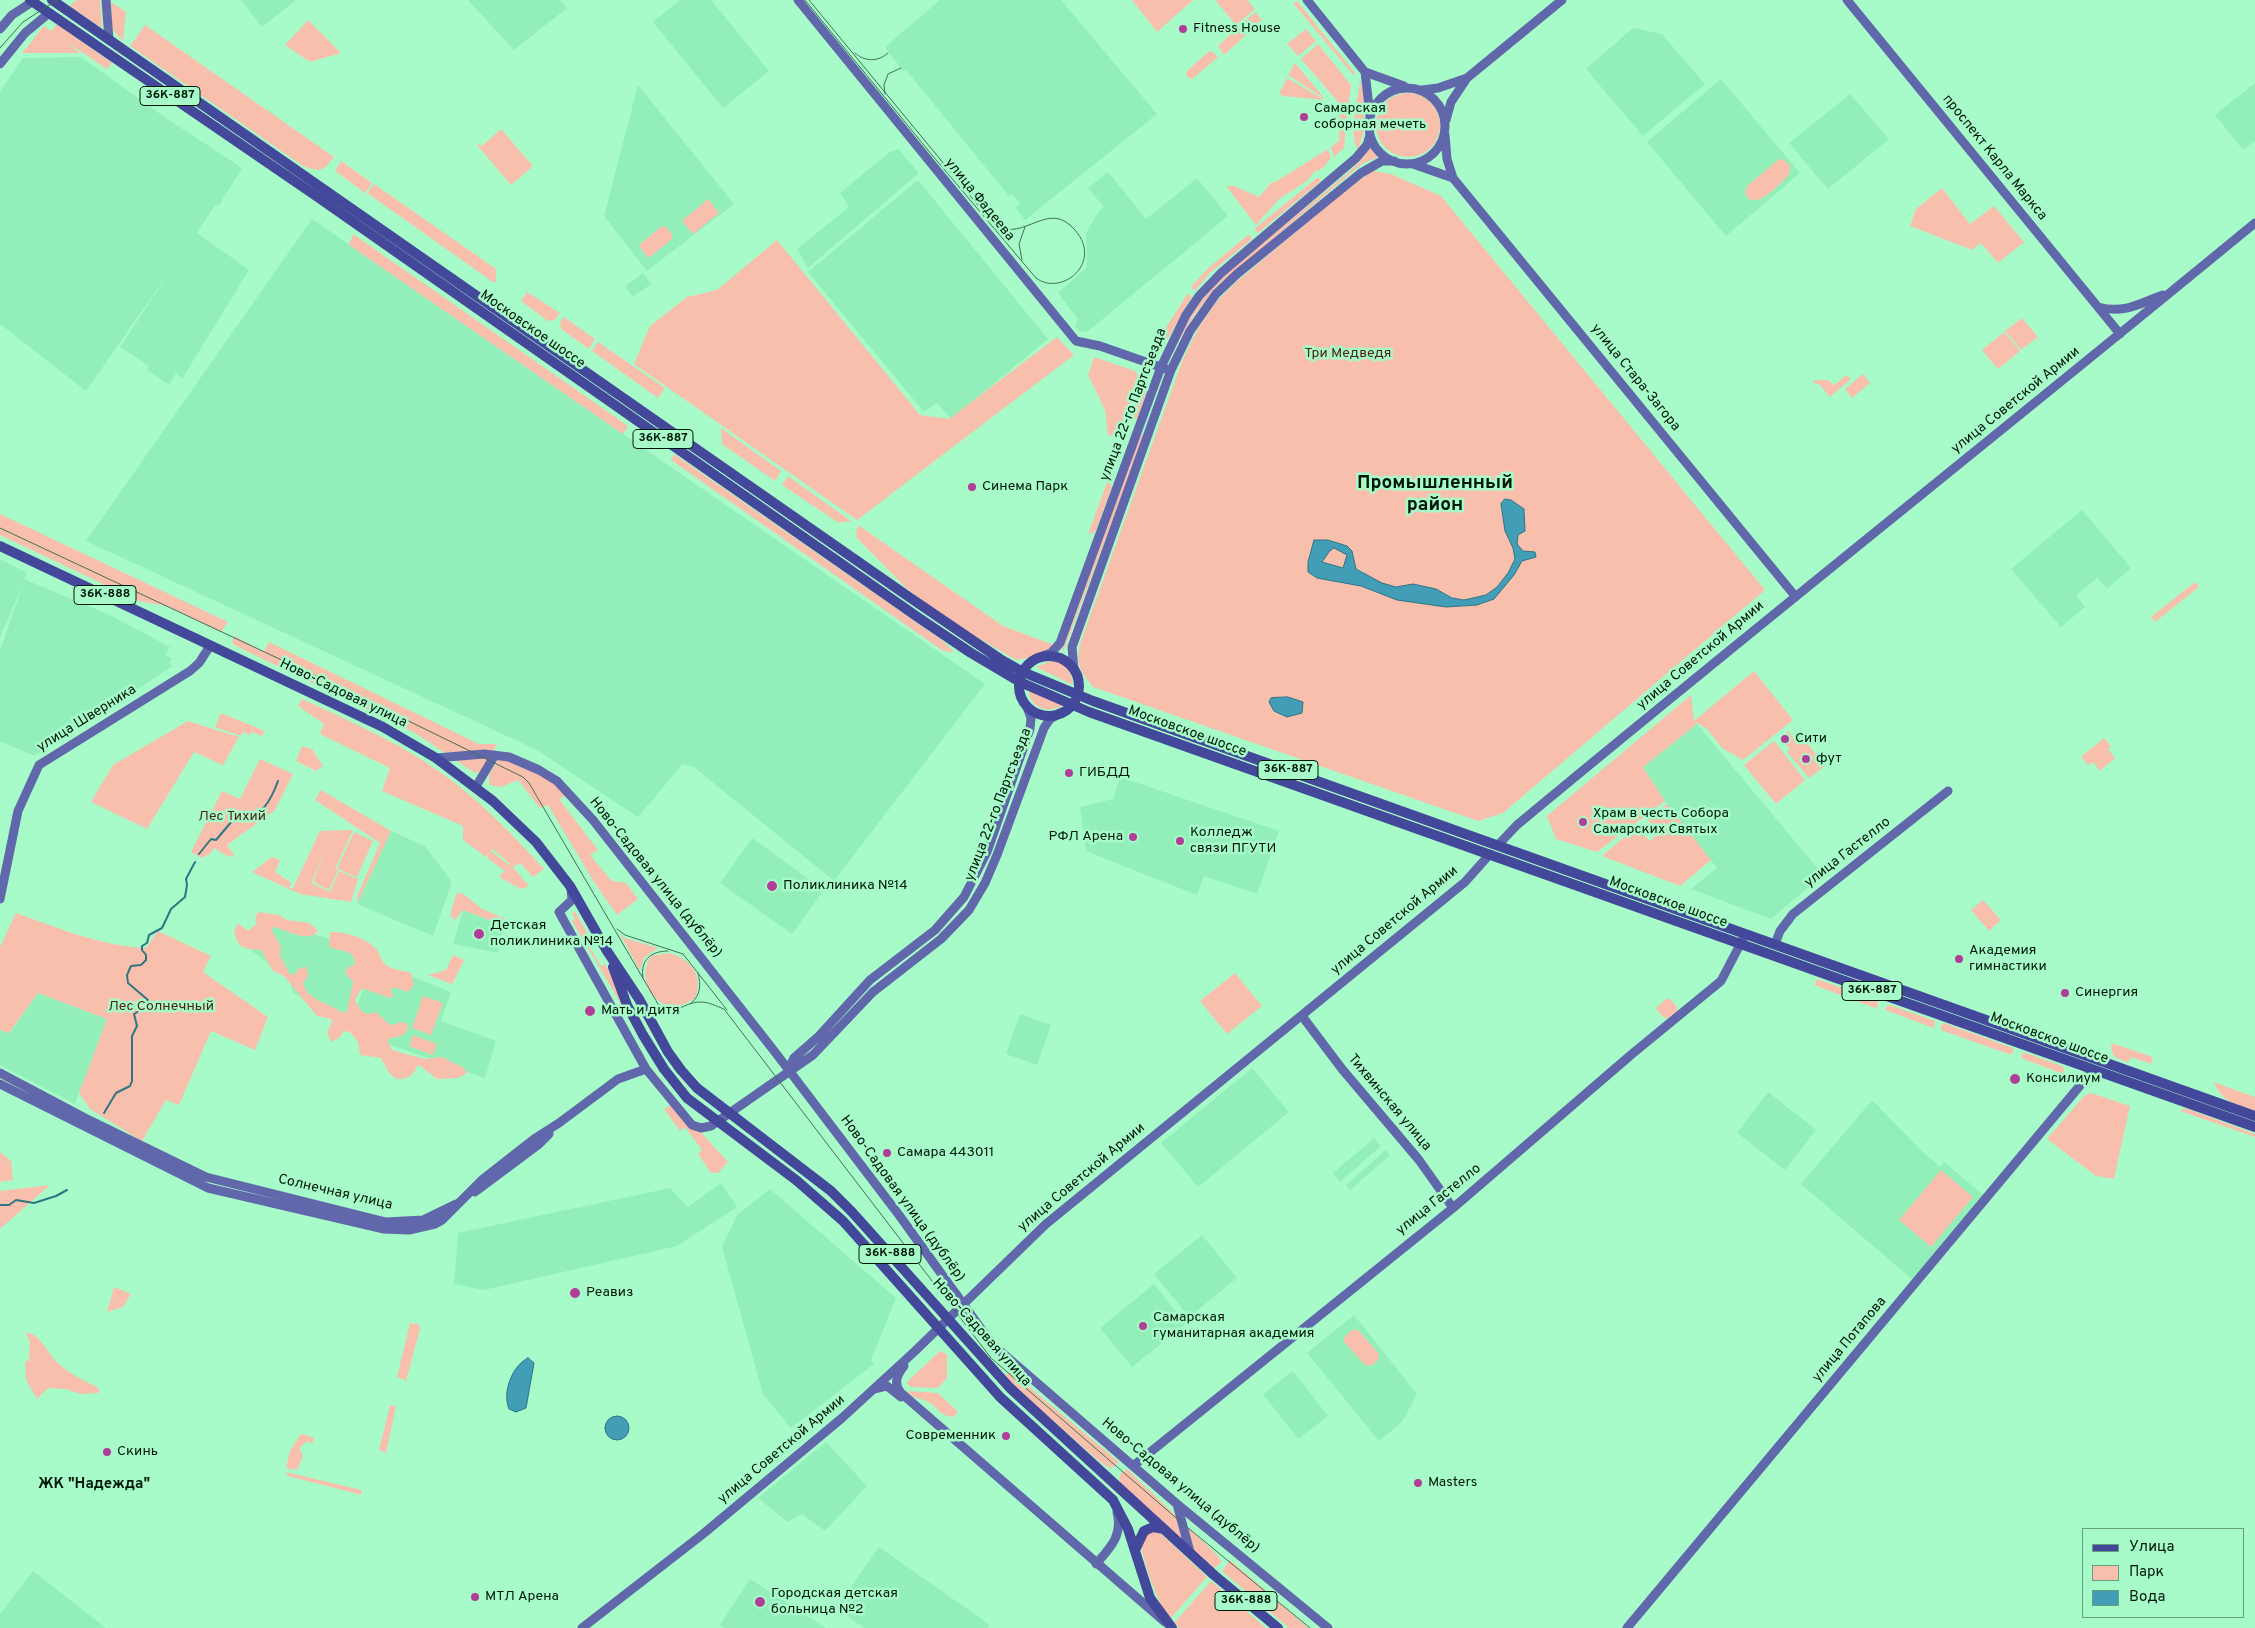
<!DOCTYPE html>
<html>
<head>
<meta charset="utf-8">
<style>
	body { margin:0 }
	#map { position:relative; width:2255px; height:1628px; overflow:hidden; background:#a7fbc9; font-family:Overpass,sans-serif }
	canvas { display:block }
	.legend { position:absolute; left:2082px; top:1528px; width:162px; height:90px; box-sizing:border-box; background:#a7fbc9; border:1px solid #64a07d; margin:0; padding:6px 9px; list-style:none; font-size:15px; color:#00170a }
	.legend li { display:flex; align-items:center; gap:10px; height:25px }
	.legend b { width:25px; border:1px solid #64a07d }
</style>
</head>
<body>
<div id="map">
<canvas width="2255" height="1628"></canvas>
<ul class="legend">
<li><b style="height:6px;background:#43489a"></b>Улица</li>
<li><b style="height:14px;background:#f9bfad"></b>Парк</li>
<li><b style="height:14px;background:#419eb6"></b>Вода</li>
</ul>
</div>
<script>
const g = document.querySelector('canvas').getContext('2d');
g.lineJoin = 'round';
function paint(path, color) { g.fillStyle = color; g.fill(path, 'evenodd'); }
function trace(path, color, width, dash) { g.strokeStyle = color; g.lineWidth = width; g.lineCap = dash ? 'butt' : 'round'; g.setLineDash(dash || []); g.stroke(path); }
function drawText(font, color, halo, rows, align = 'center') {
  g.font = font + ' Overpass,sans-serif'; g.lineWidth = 5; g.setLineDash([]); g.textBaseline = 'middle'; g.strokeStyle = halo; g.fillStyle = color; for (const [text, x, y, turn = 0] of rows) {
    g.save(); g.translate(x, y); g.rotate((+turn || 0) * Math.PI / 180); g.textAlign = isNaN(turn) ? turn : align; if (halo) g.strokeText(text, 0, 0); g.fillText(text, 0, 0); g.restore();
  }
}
paint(new Path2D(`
	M241,0H296L262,27Z
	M468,0H560L567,8L514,50Z
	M680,0H711L769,71L723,108L653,22Z
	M940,0H1061L1157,114L1025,220L1015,207L1020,203L1012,194L1009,196L906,70L904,72L885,47Z
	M1633,28L1662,34L1705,84L1643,136L1586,69Z
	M81,57L163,116L242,168L219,205H215L197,233L249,270L182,379L176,373L169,385L147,370L149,366L120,347L172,268L86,391L0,324V91L23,58Z
	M1721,79L1800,173L1726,236L1647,142Z
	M2255,83V141L2243,150L2215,115Z
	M638,85L734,204L647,271L604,216Z
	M1850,94L1889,139L1828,189L1789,143Z
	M898,149L919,173L808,268L797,249L849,207L840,193L890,152Z
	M1108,172L1146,219L1197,178L1228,216L1087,332L1079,331L1075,326L1078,319L1058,293L1087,267L1086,234L1098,212L1104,207L1088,188Z
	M918,180L1048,339L951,419L937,403L924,412L808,272Z
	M312,219L985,684L834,881L694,767L683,764L638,817L537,750L86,541Z
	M643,273L651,284L633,297L625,286Z
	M2082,510L2131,568L2107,589L2097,578L2076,595L2085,607L2061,627L2011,569Z
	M0,559L27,573L24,579L112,616L170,647L165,655L172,658L169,663L173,666L34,756L0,741V651L23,584L0,637Z
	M1697,724L1823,875L1771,919L1691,889L1717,868L1667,804L1643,767Z
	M1120,777L1279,831L1257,894L1204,876L1197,895L1086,851L1080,807L1113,799Z
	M391,831L425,846L452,882L433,936L357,904Z
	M752,838L824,890L792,934L720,883Z
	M463,910L503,925L498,953L453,944Z
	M271,923L305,934L317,935L367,951L345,1020L293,993L289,979L252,951Z
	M374,961L451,992L441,1021L496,1041L485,1078L348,1030Z
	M38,993L107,1019L75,1104L0,1065V1030L10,1033Z
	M1020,1014L1051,1025L1037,1065L1006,1054Z
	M1252,1068L1289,1112L1198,1187L1161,1143Z
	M1768,1092L1816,1130L1785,1170L1737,1133Z
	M1872,1100L1922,1151L1940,1167L1944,1162L1985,1196L1914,1281L1801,1184Z
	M1374,1138L1381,1146L1340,1182L1333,1173Z
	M1386,1150L1390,1155L1350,1190L1346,1185Z
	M721,1183L737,1207L677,1246L484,1290L454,1284L458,1233L670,1188L688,1207Z
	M770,1189L896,1298L871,1360L874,1364L791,1428L763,1394L722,1247L737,1215Z
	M1202,1235L1237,1278L1189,1317L1154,1274Z
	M1154,1284L1186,1324L1132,1367L1100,1328Z
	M1354,1315L1417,1394L1402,1422L1379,1441L1307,1353Z
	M1293,1371L1328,1416L1298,1439L1263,1394Z
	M826,1442L867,1486L825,1531L802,1514L787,1522L758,1498Z
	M879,1547L990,1625L987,1628H864L836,1608Z
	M33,1571L106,1628H0V1614Z
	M750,1579L826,1628H724L720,1625Z`), '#93efb9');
paint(new Path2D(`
	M77,0H100L102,28L71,7V4Z
	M1132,0H1193L1157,32Z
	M1215,0H1247L1255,9L1236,25Z
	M1297,1L1355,73L1353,75L1293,3Z
	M111,2L126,12L123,41L112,29Z
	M1255,12L1262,20L1224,55L1218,46Z
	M308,20L341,53L310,62L285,45Z
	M57,24L112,63L107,69L65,41L80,53H22L44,26L51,31Z
	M145,25L334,157C323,172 320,172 303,166L130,46Z
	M1306,29L1316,41L1298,56L1287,44Z
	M1318,44L1351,85L1344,148L1334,157L1331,147L1339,141L1340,104L1301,59Z
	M1208,52H1213L1218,57L1192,79L1187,77L1186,72Z
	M1295,63L1325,99L1288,75Z
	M1287,78L1325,100L1283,96L1279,94Z
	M1360,81C1366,96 1366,135 1358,149C1348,136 1358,97 1360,81Z
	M1376 125a32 32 0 1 1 64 0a32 32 0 1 1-64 0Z
	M501,129L533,166L511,185L477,145L479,143L482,146Z
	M1370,147L1378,157L1362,164L1218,285L1193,317L1174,349L1183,329L1199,303L1227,272L1349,172L1360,161Z
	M1328,149L1331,158C1327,163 1322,171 1315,171L1307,181L1279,199L1256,225L1226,186H1234L1259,197L1271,183L1277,181Z
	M1782,159L1790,165L1789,175C1779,184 1754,214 1745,193L1748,185L1778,160Z
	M341,161L372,183L365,193L335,171Z
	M1373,171L1391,174L1441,196L1765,590L1503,813L1478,821L1093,687C1080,671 1076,665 1080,644L1183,359L1199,327L1216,302L1236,282L1355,183Z
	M1318,177L1321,181L1258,233L1254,229Z
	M374,184L496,269V282H493L367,193Z
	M1942,188L1970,224L1994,206L2024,242L1998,263L1981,243L1972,250L1910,226L1916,209Z
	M708,199L719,213L693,234L682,221Z
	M662,226C668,227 673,233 672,239L651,256L647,257L639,245Z
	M353,234L628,426L623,434L349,245Z
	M1249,234L1252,239L1210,273L1195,291L1191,287L1206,270Z
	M777,240L920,415L949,419L1057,337L1074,355L857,520L634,364L650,326L687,297L717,290Z
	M527,292L560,313L555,320L548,321L521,301Z
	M1188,293L1192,297C1182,311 1165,349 1154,356L1164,331Z
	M564,317L595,339L589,349L561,329L560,322Z
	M2022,318L2038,337L2021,350L2005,331Z
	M2004,332L2020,351L1998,369L1982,350Z
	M598,342L665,388L658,398L592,351Z
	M1094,357L1135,371L1141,379L1121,434L1108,436L1105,410L1088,375Z
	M1146,374L1148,388L1137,419L1131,417Z
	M1863,374L1870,383L1852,398L1845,389Z
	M1847,375L1851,379L1830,397L1819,384L1813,383L1814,380H1828L1834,385Z
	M721,428L781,471L775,481L722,444Z
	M1141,434L1145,435L1063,652L1062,650Z
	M674,454L943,641L954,652L943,651L671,460Z
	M788,476L851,521L839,523L782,485Z
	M1108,480L1112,487L1095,532L1088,534Z
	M0,514L228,622L221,632L166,606L139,601L0,535Z
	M858,525L1003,626L1054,645L1038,656L1016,660L960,627L921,600L905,587L857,538L856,533Z
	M2195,582L2199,587L2155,622L2151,617Z
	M235,636L264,652L269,642L479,744H497L482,771L475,773L415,733L234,645L232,641Z
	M1051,661C1065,662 1072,671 1073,685L1036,667Z
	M1754,671L1793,720L1743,760L1722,748L1707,729L1694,721L1697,724L1643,767L1665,801L1597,852L1556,839L1547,816L1691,695L1694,721Z
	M1028,690L1063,705C1048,715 1031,708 1028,690Z
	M302,699C347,720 394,740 434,768C476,796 510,832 544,869L533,877L520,863L513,867L529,886L521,889L499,877L510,864L493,849L491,851L509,865L505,871L487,858L490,852L486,857L463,840V826L382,791L390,768L320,734L324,724L298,706Z
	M221,713L265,731L262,736L252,732L249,735L243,732L241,736L215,727Z
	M188,721L239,737L223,765L194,752L147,829L91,802L113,765Z
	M1788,731L1798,744L1804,739L1825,766L1809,778L1787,752L1790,749L1780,737Z
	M2104,738L2111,746L2108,749L2115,758L2100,771L2093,762L2088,765L2081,757Z
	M1774,741L1805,780L1776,804L1744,765Z
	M302,746L312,749L323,766L316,771L296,761Z
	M500,756L528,765L569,794L559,799L598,850L590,855L612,881L626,883L638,899L617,915L594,882L548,805L540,808L518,780L501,787L489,785V775Z
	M260,759L293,774L275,810L227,845L234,855L229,857L214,848L211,853L202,858L191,852L222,791L240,799Z
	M321,790L391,831L358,902L357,896L380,843L315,800Z
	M1667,804L1711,860L1680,886L1602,856L1636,827L1650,841L1658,833L1647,819Z
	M353,830L335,869L338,870L329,890L313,882L325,851L311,883L330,892L339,871L358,879L351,902L300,894L252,872L272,857L280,860L275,872L292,883L289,888H293L320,831Z
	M354,832L373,841L357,877L337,869Z
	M462,893L482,909L504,918L503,925L463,910L455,920L450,916L456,894Z
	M1983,900L2001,920L1989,931L1971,910Z
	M575,911L593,944L589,946L601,966L605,964L650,1040L638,1033L572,921L575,919L572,913Z
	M259,912L279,915L287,920L309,923L318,931C308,944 285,929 273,927L271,929L281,947L280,956L290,974L293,975L300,968L306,967L308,976L303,983C307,1001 329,1002 342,1013L347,1011L353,982L345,973L348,967L354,965L355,962C352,947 339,953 329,946L330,932C344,931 368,938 377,950C380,954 381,960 385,964C393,971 403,970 411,973L414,985L408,992L393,987L391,990L393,996L391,998L364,989H361L355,1000L362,1012L369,1014L376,1012L390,1025L402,1022L408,1024C408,1039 396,1035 387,1040L392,1050L424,1059L442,1057L464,1068L467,1073L458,1078L437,1079L419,1065L417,1066C414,1076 406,1080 396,1079L389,1073L381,1058L360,1055L358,1042L350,1032L344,1031L340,1037L331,1042L327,1033L332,1022L331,1019L317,1016L284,976L272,970L261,950C245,948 239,951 234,932L238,923L248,931L257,923L255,917Z
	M16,913C59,928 100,946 146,948L158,931L211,956L203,972L268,1017L255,1050L211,1031L179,1105L166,1100L142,1141L90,1109L79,1093L107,1019L38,993L9,1033L0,1030V947Z
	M620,934L625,938L658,948L644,958L640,971Z
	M669,953C691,959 704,976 695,998L675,1009C651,1002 637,979 651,956Z
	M453,955L464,960L452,984L428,975L446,970Z
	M1235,973L1262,1006L1227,1034L1200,1001Z
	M1817,979L1877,1000L1878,1007L1875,1008L1814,985Z
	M423,996L443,1003L431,1035L412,1028Z
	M1666,999H1670L1677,1007V1012L1668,1019L1662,1016L1656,1008Z
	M1890,1005L1935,1021L1934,1028L1885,1010L1887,1006Z
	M1944,1023L2013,1048L2014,1051L2011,1055L1941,1030V1026Z
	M413,1035L437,1044L433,1055L409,1046Z
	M2111,1043L2153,1057L2151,1064L2131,1057L2128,1062C2114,1057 2112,1059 2111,1043Z
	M2023,1052L2062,1066L2064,1069L2063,1074L2021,1058Z
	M2213,1082L2255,1097V1111C2233,1103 2225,1104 2213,1082Z
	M2091,1093L2130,1106L2114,1179L2096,1176L2047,1139L2085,1095Z
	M674,1103L728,1162L718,1173H711L698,1154L702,1150L685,1127L680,1131L664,1109Z
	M2185,1108L2255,1134V1137L2180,1111Z
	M0,1152L11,1161L13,1180L0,1182Z
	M1941,1170L1973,1197L1931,1247L1899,1220Z
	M50,1185L0,1229V1191Z
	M114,1287L131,1294L123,1307L107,1312Z
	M410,1323L419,1324L420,1329L406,1381L397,1377Z
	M1352,1330H1358L1379,1354L1378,1360L1371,1366L1365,1365L1344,1342V1337Z
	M25,1332C43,1335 46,1353 59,1364C71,1375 86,1381 100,1389L98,1393L81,1394L65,1389L48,1388L37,1399L26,1380L25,1362L29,1360L30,1341Z
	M940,1351L947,1354V1378L938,1388L911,1387L906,1383Z
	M1010,1371L1119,1462L1111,1469L1099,1461L1012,1385L1005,1376Z
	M909,1391L938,1393L958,1412L953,1417C938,1415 940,1409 930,1403C922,1398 915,1399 908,1393Z
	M390,1405L396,1406L386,1453L379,1450Z
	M303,1434L314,1438L312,1444L307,1441L299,1448L303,1456L297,1470L286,1468L290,1451L300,1435Z
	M1127,1469L1217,1555L1222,1562L1214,1568L1122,1486L1119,1483L1120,1474Z
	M286,1472L361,1490L362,1495L288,1476Z
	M1149,1531H1158L1207,1577L1170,1619C1154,1595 1147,1571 1140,1543Z
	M1230,1560L1308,1628H1289L1222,1571Z
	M1211,1581L1266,1628H1180L1174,1623Z`), '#f9bfad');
const water = new Path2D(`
	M1505,499L1511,500L1524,509L1525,531L1518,535L1517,544L1523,551L1535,552L1536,557L1522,561L1514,575L1494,599L1477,605L1446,607L1397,600L1361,586L1317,578L1308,572V562L1314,540H1328L1347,546L1352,551L1356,569L1382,583L1396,587L1413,584L1436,589L1452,598L1464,600L1486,595L1497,587L1508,573L1515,559L1513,548L1505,531L1501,504ZM1334,548L1347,555L1343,568L1322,562L1329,552Z
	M1288,697L1303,702L1302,713L1287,717L1274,711L1269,702L1271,698Z
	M528,1358L534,1363L526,1408L516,1412L509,1409C502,1392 512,1366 528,1358Z
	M605 1428a12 12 0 1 1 24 0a12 12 0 1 1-24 0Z`);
paint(water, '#419eb6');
trace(water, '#2e7682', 1);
trace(new Path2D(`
	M199,854L211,839L216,840L238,814C243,814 246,816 250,816C265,814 274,792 278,781
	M104,1113L116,1093L130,1086L132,1081V1036L137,1026L134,1014L144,1008L148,1000L128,983L127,975L131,966L141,965L146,960V955L142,950V946L147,943L149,935L162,928L171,909L185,897L187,885L186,879L195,862
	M0,1205H9L16,1200L34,1203L56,1196L67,1190`), '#2e7682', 2);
trace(new Path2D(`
	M106,0L109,40
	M798,0L1076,341L1100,346L1166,369
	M1307,0L1365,72L1370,115
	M1847,0L2120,334
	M0,29L12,15L32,2
	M0,64L25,33L49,13
	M1365,72L1404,86
	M1369 126a38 38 0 1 1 76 0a38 38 0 1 1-76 0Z
	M1422,90L1438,88L1467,78
	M1446,120L1451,102L1467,78L1562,0
	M1445,135L1447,159L1453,178L1795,596
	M1413,164L1453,178
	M2098,307C2125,314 2138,304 2163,295
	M1040,657L1051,653L1060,643L1161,367L1186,315L1199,296L1221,273L1356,158L1367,145L1370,135
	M1074,670L1072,647L1171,370L1190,331L1216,294L1237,274L1361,173L1382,161H1394
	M436,758L484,754L509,757L539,770L557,781L593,820L775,1052L899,1215L992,1344L1177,1504L1328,1628
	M475,788L495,755
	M1498,845L1517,825C1761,622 2010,425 2255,223
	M571,889L572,900L559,912L646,1069L692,1125L701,1128L711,1126L813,1055L873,992L941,939L969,910L985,883L997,855L1044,728L1050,719L1062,712
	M0,899L18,811L39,765L190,671L199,663L210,646
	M1775,944L1780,931L1793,914L1948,791
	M1302,1016L1342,1069L1419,1160L1453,1208
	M788,1070L794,1058L818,1037L870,980L935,930L964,897L987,852L1030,729L1031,718L1027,707
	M0,1073L85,1118L206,1177L386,1222L423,1220L456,1204
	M0,1084L208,1188L384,1229L409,1230L435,1224L442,1220L483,1179L534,1139L559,1123L618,1079L646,1069
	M475,1192L538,1145L549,1134
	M904,1366C897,1375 893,1383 901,1393L1165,1622
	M875,1389L887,1386L901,1397
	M1133,1466L1453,1208L1632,1054L1721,981L1743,939
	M1177,1504L1190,1552
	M1096,1564C1111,1547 1123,1535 1117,1512
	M582,1628L703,1534L842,1418L914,1352L1046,1224L1465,882L1490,854
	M1627,1628L2093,1070`), '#6067ab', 9);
trace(new Path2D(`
	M30,0L319,198L919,618L971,653L1020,682L1089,712L2255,1127
	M52,0L909,597L1000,659L1023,672L1093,701L2255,1116
	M0,546L383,727L436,758L493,801L536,842L570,886L607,951L639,999L668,1052L681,1070L697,1088L831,1191L852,1212L1010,1388L1214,1575L1278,1628
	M1019 686a30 30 0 1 1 60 0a30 30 0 1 1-60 0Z
	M613,967L627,1005L643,1035L664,1069L687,1098L796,1180L843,1221L1000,1397L1113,1500L1128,1529L1150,1598L1172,1628
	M1135,1550L1144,1531L1153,1527L1164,1529`), '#43489a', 10);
trace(new Path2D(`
	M805,0L932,155L1036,278C1063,298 1108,259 1070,225C1044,202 1019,247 991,221L809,0
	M0,48L23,22L57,0
	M855,53C865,62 878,62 888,53
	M885,94L884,85L888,74L901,68
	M1022,260L1019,244L1025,227
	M0,528L335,685L523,777L529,783L658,1004C677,1018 682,1002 700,1002C709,1002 716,1006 724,1009L991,1358L1182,1523L1310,1628
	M617,929L625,935L683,954L727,1010
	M643,978C640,960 651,951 668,951
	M690,1004C701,995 701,986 698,973`), '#417054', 1);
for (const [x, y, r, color] of [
	[1183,29,5,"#b03d98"],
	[1304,117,5,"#b03d98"],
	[972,487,5,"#b03d98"],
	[1785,739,5,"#b03d98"],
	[1806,759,5,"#b03d98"],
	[1069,773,5,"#b03d98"],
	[1583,822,5,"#b03d98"],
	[1133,837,5,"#b03d98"],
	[1180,841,5,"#b03d98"],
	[772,886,6,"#b03d98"],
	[479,934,6,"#b03d98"],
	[1959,959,5,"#b03d98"],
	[2065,993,5,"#b03d98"],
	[590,1011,6,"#b03d98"],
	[2015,1079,6,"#b03d98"],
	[887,1153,5,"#b03d98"],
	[575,1293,6,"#b03d98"],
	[1143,1326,5,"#b03d98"],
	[1006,1436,5,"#b03d98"],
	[107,1452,5,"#b03d98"],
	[1418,1483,5,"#b03d98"],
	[475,1597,5,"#b03d98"],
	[760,1602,6,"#b03d98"]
]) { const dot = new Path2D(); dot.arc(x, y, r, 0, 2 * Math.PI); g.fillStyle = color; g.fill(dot); trace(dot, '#a7fbc9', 2); }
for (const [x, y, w] of [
	[170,96,60],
	[663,439,60],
	[105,595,62],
	[1288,770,60],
	[1872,991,60],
	[890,1254,62],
	[1246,1601,62]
]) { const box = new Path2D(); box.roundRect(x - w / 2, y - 9.5, w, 19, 4); g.fillStyle = '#a7fbc9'; g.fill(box); trace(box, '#00170a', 1); }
drawText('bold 12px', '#00170a', null, [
	["36К-887",170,96],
	["36К-887",663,439],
	["36К-888",105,595],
	["36К-887",1288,770],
	["36К-887",1872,991],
	["36К-888",890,1254],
	["36К-888",1246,1601]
]);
drawText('14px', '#00170a', '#a7fbc9', [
	["Fitness House",1193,29],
	["Самарская",1314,109],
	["соборная мечеть",1314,125],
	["Синема Парк",982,487],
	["Сити",1795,739],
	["фут",1816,759],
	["ГИБДД",1079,773],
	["Храм в честь Собора",1593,814],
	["Самарских Святых",1593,830],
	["Колледж",1190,833],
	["связи ПГУТИ",1190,849],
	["РФЛ Арена",1123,837,"right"],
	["Поликлиника №14",783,886],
	["Детская",490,926],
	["поликлиника №14",490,942],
	["Академия",1969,951],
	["гимнастики",1969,967],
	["Синергия",2075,993],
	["Мать и дитя",601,1011],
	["Консилиум",2026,1079],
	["Самара 443011",897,1153],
	["Реавиз",586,1293],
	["Самарская",1153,1318],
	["гуманитарная академия",1153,1334],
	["Современник",996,1436,"right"],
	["Скинь",117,1452],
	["Masters",1428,1483],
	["Городская детская",771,1594],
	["больница №2",771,1610],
	["МТЛ Арена",485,1597]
], 'left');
drawText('14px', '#00170a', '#a7fbc9', [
	["проспект Карла Маркса",1994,158,51],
	["улица Фадеева",979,200,51],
	["Московское шоссе",532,330,35],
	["улица Стара-Загора",1635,378,51],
	["улица Советской Армии",2016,401,-39],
	["улица 22-го Партсъезда",1134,405,-69],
	["улица Советской Армии",1701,656,-40],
	["Ново-Садовая улица",343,694,26],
	["улица Шверника",87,719,-32],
	["Московское шоссе",1187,732,20],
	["улица 22-го Партсъезда",999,805,-69],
	["улица Гастелло",1848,853,-38],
	["Ново-Садовая улица (дублёр)",655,878,51],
	["Московское шоссе",1668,903,20],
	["улица Советской Армии",1395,921,-40],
	["Московское шоссе",2049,1039,20],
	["Тихвинская улица",1389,1103,50],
	["улица Советской Армии",1082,1178,-40],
	["Солнечная улица",335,1193,13],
	["Ново-Садовая улица (дублёр)",902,1199,54],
	["улица Гастелло",1439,1200,-39],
	["Ново-Садовая улица",981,1333,48],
	["улица Потапова",1850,1340,-50],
	["улица Советской Армии",782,1450,-40],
	["Ново-Садовая улица (дублёр)",1180,1486,40]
]);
drawText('14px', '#502214', '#a7fbc9', [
	["Три Медведя",1348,354],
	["Лес Тихий",232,817],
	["Лес Солнечный",161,1007]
]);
drawText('bold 15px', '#00170a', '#a7fbc9', [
	["ЖК \"Надежда\"",94,1485]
]);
drawText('bold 19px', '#00170a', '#a7fbc9', [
	["Промышленный",1435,484],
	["район",1435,506]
]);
</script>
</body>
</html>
